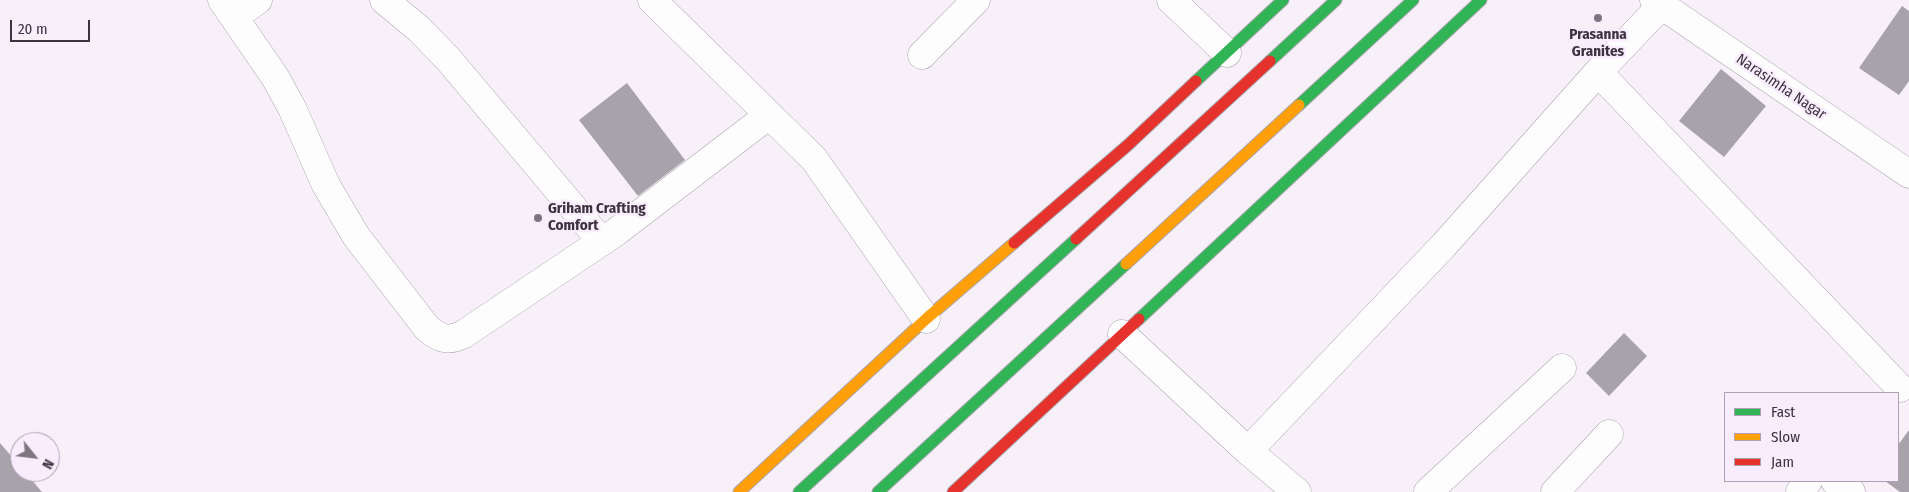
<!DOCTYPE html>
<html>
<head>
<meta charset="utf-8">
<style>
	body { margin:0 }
	#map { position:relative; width:1909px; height:492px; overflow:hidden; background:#f7f0f9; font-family:"Fira Sans Condensed",sans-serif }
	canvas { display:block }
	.legend { position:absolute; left:1724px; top:392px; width:175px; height:90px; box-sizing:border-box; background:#f8ecfd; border:1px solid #aca2b1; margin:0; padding:6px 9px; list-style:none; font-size:15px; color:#3b333e }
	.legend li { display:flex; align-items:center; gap:10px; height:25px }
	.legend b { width:25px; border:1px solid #aca2b1 }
	.north { position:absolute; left:10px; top:432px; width:50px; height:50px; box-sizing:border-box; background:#f8ecfd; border:1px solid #aca2b1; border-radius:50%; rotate:119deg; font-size:14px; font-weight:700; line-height:20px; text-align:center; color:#3b333e }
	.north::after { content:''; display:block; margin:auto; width:18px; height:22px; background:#7d757f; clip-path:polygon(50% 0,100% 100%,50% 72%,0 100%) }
	.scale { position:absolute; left:10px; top:20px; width:80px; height:22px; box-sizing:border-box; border:2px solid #3b333e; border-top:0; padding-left:6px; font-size:15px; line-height:18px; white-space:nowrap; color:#3b333e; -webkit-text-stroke:4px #f8ecfd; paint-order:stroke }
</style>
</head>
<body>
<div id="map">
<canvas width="1909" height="492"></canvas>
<ul class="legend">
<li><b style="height:6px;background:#30b455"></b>Fast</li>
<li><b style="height:6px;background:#ff9f0a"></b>Slow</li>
<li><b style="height:6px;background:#e5322d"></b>Jam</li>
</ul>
<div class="north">N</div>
<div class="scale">20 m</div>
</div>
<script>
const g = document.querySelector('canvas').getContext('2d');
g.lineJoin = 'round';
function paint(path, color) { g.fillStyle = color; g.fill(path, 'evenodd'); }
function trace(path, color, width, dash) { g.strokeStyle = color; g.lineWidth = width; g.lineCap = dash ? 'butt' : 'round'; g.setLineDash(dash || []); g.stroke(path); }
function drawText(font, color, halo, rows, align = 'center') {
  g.font = font + ' "Fira Sans Condensed",sans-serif'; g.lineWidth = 5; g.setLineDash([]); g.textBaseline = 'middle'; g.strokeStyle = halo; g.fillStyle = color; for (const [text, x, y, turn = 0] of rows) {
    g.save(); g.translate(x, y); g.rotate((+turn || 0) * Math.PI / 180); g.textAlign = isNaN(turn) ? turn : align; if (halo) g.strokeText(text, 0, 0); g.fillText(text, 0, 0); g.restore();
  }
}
paint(new Path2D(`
	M1902,6L1909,11V81L1899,95L1859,68Z
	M1721,69L1766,106L1724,157L1679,121Z
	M627,83L685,160L638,196L579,120Z
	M1624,333L1647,356L1609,396L1586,373Z
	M1909,430V492H1900L1885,481H1898V445Z
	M0,443L20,466V472H25L42,492H0Z`), '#a8a2aa');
const street = new Path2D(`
	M222,0L275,77L292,108L326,185L356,236L427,328C440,339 448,342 464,334L616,232L769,115
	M384,0L419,29L449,60L602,242
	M652,0L814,159L926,319
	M1171,0L1227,53
	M1654,0L1909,174
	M234,17L258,0
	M922,55L976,0
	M1598,72L1900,388
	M1122,334L1248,451L1297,492
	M1248,451L1444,245L1598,72L1661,6
	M1835,481L1851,492
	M1428,492L1562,368
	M1555,492L1609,434
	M1800,492L1808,481`);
const fast = new Path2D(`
	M1270,61L1336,0
	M1196,81L1283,0
	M1299,105L1413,0
	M1139,319L1481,0
	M799,492L1076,239
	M878,492L1126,264`);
const slow = new Path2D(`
	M1126,264L1299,105
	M739,492L926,319L1014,243`);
const jam = new Path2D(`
	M1076,239L1270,61
	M1014,243L1128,145L1196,81
	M953,492L1139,319`);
trace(street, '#aba5ae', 29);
trace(fast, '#aba5ae', 13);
trace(slow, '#aba5ae', 13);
trace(jam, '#aba5ae', 13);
trace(street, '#fefdfe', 28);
trace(fast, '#30b455', 11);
trace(slow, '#ff9f0a', 11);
trace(jam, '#e5322d', 11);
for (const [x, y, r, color] of [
	[1598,18,5,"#7d757f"],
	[538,218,5,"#7d757f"]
]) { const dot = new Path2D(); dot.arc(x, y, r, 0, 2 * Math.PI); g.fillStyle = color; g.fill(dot); trace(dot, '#f8ecfd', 2); }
drawText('bold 15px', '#3b333e', '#f8ecfd', [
	["Prasanna",1598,35],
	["Granites",1598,52],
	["Griham Crafting",548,209,"left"],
	["Comfort",548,226,"left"]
]);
drawText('15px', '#3b333e', '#f8ecfd', [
	["Narasimha Nagar",1781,87,34]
]);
</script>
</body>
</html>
